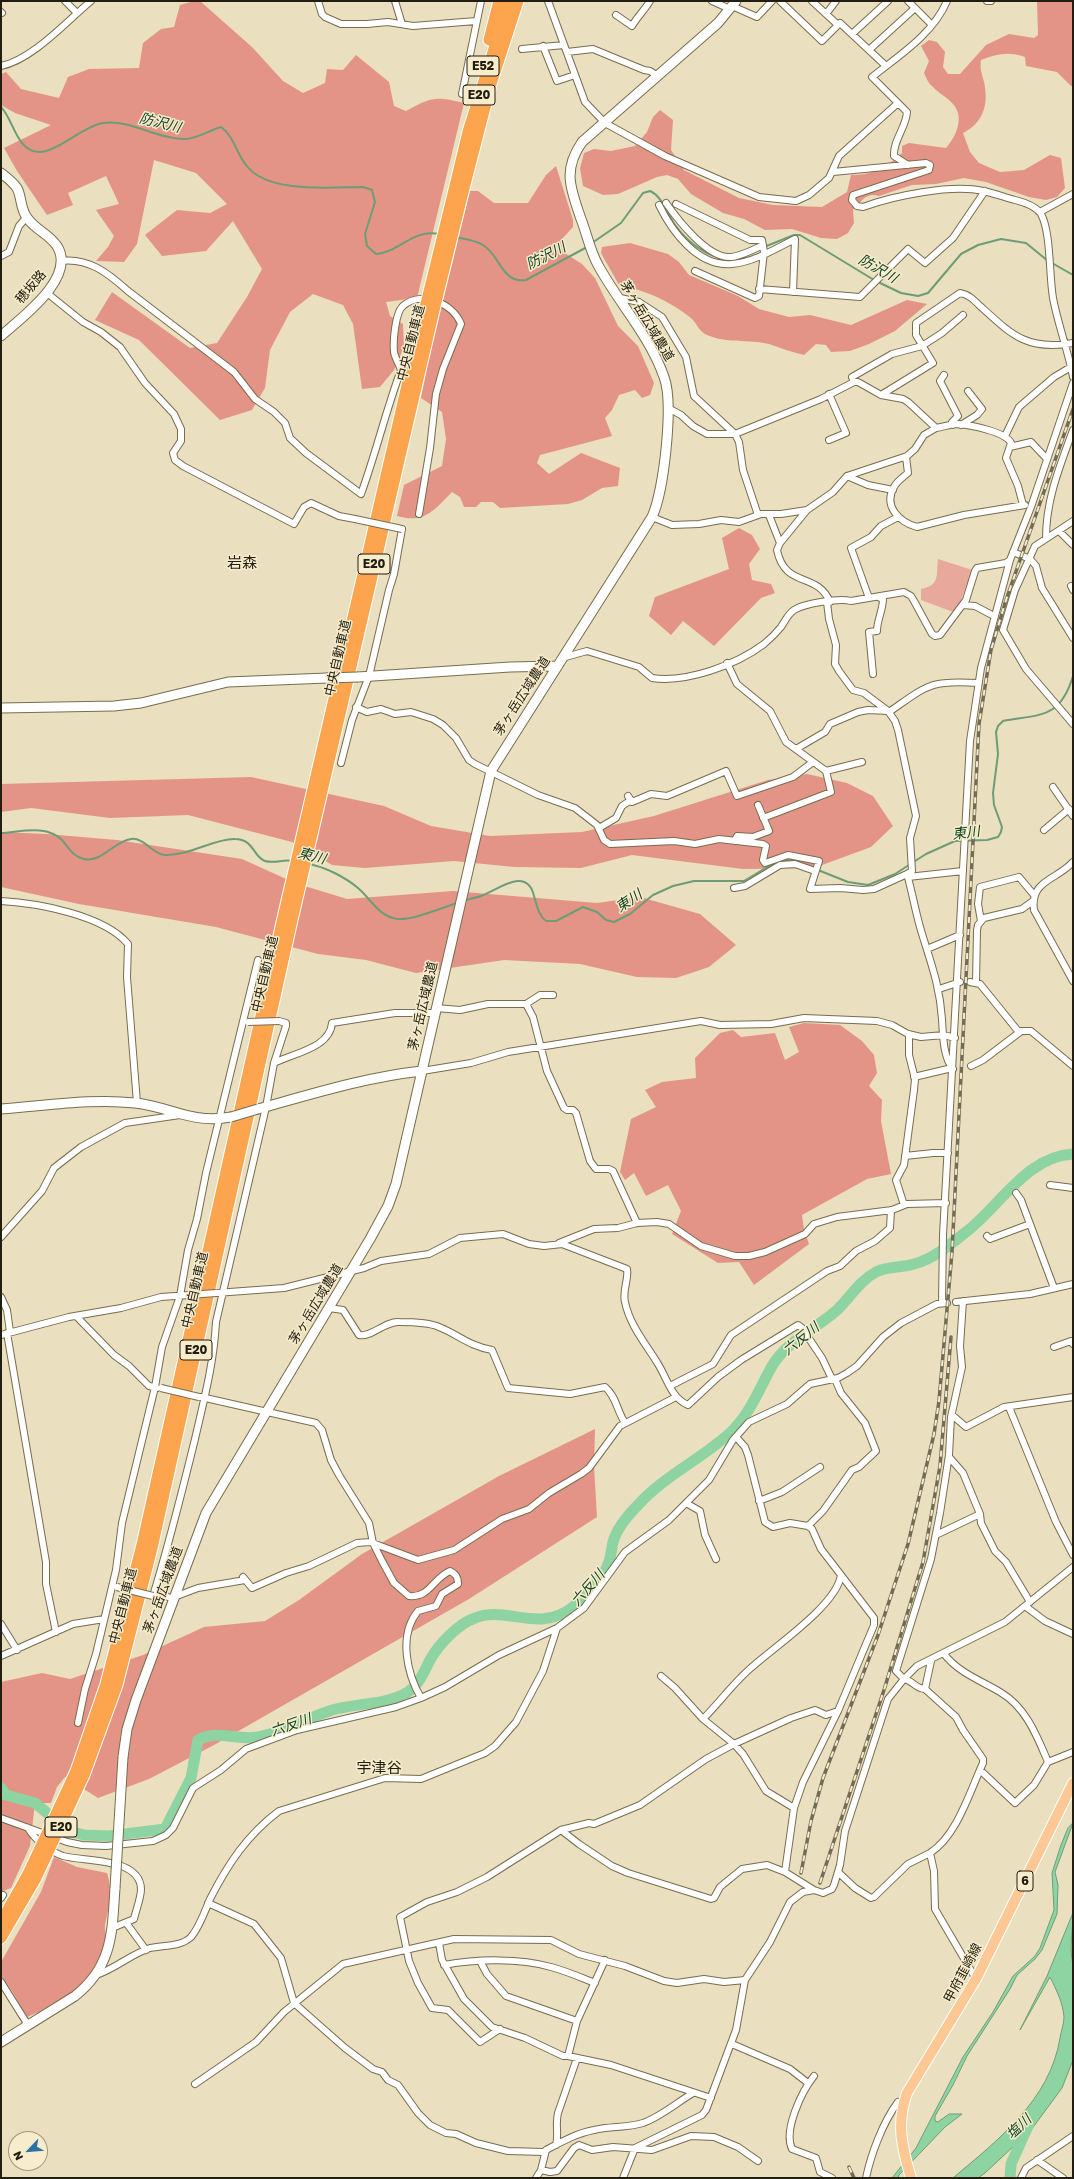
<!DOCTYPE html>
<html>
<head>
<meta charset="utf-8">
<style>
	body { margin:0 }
	#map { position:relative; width:1074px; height:2179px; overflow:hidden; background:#eadfbe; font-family:"Golos Text",sans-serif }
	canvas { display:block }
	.frame { position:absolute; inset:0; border:2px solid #211d11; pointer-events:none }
	.north { position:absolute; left:8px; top:2131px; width:40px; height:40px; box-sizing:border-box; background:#f7eccb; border:1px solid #a19981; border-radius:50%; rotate:244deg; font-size:11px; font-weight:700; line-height:16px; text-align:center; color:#211d11 }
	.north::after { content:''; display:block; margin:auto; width:14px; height:18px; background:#2a71a5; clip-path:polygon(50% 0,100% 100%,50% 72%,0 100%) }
</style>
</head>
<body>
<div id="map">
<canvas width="1074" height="2179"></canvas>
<div class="frame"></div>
<div class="north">N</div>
</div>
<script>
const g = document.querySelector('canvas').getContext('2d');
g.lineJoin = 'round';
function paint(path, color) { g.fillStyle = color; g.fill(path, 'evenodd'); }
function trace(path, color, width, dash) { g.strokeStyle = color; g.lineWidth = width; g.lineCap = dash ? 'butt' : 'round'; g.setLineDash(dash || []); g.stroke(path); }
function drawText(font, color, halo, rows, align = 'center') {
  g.font = font + ' "Golos Text","Noto Sans JP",sans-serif'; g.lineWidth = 3; g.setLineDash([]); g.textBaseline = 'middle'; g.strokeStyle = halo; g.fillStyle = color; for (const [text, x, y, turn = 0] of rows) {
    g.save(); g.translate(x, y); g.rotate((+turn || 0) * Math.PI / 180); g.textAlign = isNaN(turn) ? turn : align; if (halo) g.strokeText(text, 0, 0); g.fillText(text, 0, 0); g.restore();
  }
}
paint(new Path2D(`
	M938,559L972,570L958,608L953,612L921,600V589C940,585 936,577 938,559Z`), '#e8a89c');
paint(new Path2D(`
	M194,1H200L252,47L283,81L303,93L325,83L327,69L343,70L356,55L389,82L394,106L406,111C432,97 435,96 464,103L417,298L386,302L390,316L403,324L404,347L394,370L380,387L362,389L353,324L343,305L313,294L290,312L270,350L265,388L252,410L220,420L139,340L95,320L112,292L190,348L217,343L247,297L262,269L233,221L206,251L162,256L145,235L177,210L210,213L227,204L196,173L154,160L137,244L124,262L96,261L108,247L114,236L96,210L119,204L106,176L68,193L73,205L47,215L17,171L4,148L51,125L15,113L1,105V74L6,72L21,89L59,98L68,77L89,69L139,68L143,43L161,29L174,27L180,5Z
	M1037,1H1073V86H1071L1057,72L1026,66L1025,57C1009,51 996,54 981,60C979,71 984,77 985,88C988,108 981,124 963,133L970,152L979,163L1000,172L1024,170L1050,155L1061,158L1065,188L1057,197L1046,200L1029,197L986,182L964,178L936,184L912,185L879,196C867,192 861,201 853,210L854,223L848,233L837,239L821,238L792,229L765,230L744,219L723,213L691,194L678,179L667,175L657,177L618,194L603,195L583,186L580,168L584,153L594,149L611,151L635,146L647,132L653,117L660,110L673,120L671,150L684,170L739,198L773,205L822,207L847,192L851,175C872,175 886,168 902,153V146L909,143L946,148C956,137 965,117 953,104C947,97 938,93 932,86C928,83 926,77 924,73L929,61L921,46L929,40L937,42L945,52L943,67L948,74H960L986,45L1009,34L1034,38L1038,35Z
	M556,166L573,220V227L562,239L563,252L582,264L595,278L618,326L638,346L654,383L650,395L642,398L635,390L619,395L612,410L605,418L612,436L540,455L537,463L549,474L581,453L620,468L618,486L602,488L582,500L568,504L500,508L493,502H481L476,507H464L460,497L452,492C434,510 425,524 397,516L404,485L442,466L446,439L442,412L421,398L428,362L470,191H478L494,203H528L546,175Z
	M630,243L668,254L679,262L689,275L738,296L759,309L789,317L810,315L851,325L907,300L927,304L895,331L869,344L850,351L831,352L826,345L816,344L804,355C791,352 781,348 769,344C748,339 725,344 705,334C699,331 696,322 691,318C670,301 645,290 619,285L601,253L602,247Z
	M739,528L752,535L760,549L749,564L752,580L771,584L775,593L761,598L714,646L683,621L671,635L649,616L655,597L729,569L722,538Z
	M807,774L847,783L873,796L893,826L871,847L814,868L743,869L632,855L581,868L514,867L454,861L365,868L332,865L292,842L188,815L110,818L31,808L1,812V784L251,777L384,806L431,826L490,836L582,832L654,816L768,780Z
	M1,832L47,834L117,840L242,859L295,883L347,899L453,891L597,903L640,897L700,914L736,945L709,967L676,978L637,977L580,964L504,960L416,973L366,960L318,954L216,927L79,904L1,887Z
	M804,1023L840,1025L862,1041L874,1055L877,1073L869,1086L882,1100L881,1121L891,1174L867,1179L802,1215L804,1230L809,1244L754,1285L739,1262L718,1263L672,1234L681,1211L668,1185L646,1196L634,1173L625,1180L620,1172L631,1119L656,1107L645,1090L662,1082L696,1078L695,1058L720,1033L733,1030L741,1037L775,1033L785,1060L799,1052L789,1027Z
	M595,1429L594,1466L597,1517L469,1599L214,1745L149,1779L98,1798L65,1777L57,1787L51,1803H35L30,1846L11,1888L1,1892V1682L42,1673L70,1679L143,1655L204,1627L265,1621L299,1600L362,1554L499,1476Z
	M54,1857L77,1867L107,1873C113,1890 109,1907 105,1924C104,1931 108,1939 107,1945C106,1950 102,1955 100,1959C85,1988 57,2006 27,2017L12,1991L1,1976V1962L41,1892Z`), '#e49486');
const water = new Path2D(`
	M1073,1823L1055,1872L1058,1885L1057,1914L1042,1950L1035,1959L1017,1975L1010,1989L967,2056L953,2085L935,2116V2121L938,2122L949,2114H962L945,2127L899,2175L898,2178H892L916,2148L963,2057L993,2012L1013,1976L1035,1956L1040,1948L1054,1910L1052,1873L1061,1845L1068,1828Z
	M1073,1913C1073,1930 1069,1948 1073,1965V2060L1062,2088L1031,2130L985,2173L978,2178H953C998,2140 1050,2100 1060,2038C1061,2031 1064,2024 1064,2017C1063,2003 1056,1989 1050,1977L1020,2030L1047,1976Z`);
paint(water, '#8ed4a3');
trace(water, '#6d9d77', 1);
trace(new Path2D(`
	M1,107C14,120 16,151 39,152C56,153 85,125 103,123C131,119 156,139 184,139C195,140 210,130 221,127C234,136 236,153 246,165C267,194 331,187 363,187L372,190L375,202L365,234L367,246L376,254C401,252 411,229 439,234
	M455,237C464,239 475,240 483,245C500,255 502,284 526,280L587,247
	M592,243L621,223L643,193L650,191C662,196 668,215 675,225C690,246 720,267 745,256
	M764,247L794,235H800L874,280
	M1052,263L1073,275
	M878,282L901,293L918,296L928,293L961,254L978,245L1001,239L1026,243L1048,261
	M1,833C21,832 46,824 62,840C69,848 73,857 84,859C102,863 114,841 131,839C144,837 153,855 165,855C189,856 215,838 235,839C254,839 253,857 265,861C274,864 284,859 292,861
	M782,860L795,861
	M309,864C325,867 345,877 358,888C371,899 379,917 398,919C414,920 441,908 457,903
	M803,864L848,882L868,885L895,874L926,854L955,841L987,840L998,837L1001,832L1002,827L994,805L993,793L998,754L996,732L998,726L1003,721C1041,714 1060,719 1073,676
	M463,901C469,899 475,898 481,896C499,889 527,866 534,896C537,905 538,915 546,921H556L583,907L597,912L606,920L614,922L630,914L653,895L673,886L694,881H744L774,863
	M1,1799L6,1795`), '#6d9d77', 2);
trace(new Path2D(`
	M1,1788L6,1795L35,1803L69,1831L84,1835L109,1836L165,1829L191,1778L198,1740C218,1729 237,1741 258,1737C284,1732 307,1718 332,1710C356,1703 387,1705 408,1692C420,1684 424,1671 430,1660C439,1644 458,1624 475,1618C506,1605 538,1634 573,1607C584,1598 599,1582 606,1569C611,1560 611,1551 613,1542C617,1528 628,1515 638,1505C665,1475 702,1459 731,1432C750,1414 759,1389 772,1366C786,1342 815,1329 836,1311C849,1299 859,1281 876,1272C887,1266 901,1268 914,1264C933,1259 951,1244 966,1232C999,1207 1027,1156 1073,1154
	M1010,2178L1011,2164L1029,2124`), '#8ed4a3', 11);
const street = new Path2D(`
	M65,1L77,13
	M318,1L322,14L325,17L341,24H367L388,22L413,26L476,21
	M395,1L402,24
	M548,1L585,102L605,123L665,156L759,197L796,201L809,195L829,178L839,156L898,103
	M712,1L730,9
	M780,1L822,41L840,23L886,66
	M812,1L838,25
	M908,1L932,25
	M987,1H991
	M732,6L757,17L772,1
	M1,12L2,13
	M826,14L836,1
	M616,15L632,26C637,17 644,11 650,1
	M852,34L888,1
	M543,46L557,81L575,75
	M522,49L564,45
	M869,50L915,8
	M567,52L593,49L644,70L650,71L658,76
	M1,66C32,60 67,21 91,1
	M462,94L481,1
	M908,165L894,156C893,140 906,128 907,112L872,77C900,55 933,34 947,1
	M833,172L926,163L930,165L929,170L853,195L852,200L857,206L863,207C893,196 951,184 983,191C993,193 1004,197 1015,200C1023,202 1036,206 1041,214C1051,232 1049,275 1053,298C1058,325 1068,350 1073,377
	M666,203C678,220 708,259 731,257C741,256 755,249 763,245
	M676,204L750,240H762L764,252L759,296L755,298L695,271
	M659,205C672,232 698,267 732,264C754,262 775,249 795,239L793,292
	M1040,212L1073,194
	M1,256L9,252L19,226L26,218
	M60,261C88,257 108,273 128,291L234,372L255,399L274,412L285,423L290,438L306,453L361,494C376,453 386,410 401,370C399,364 395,358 394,352C393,342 395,311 404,305C422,291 453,303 461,324L443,369L436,394L430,448L419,514
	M759,289L860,297L908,249L925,263L953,238L985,191
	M47,293L83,322L101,332L120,347L145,383L174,414L181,429V441L173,453L175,460L183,466L294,524L304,507L311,503L339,516L355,519
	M620,298L639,302L662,317L686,357L694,396L735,434L739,442L743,470L758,515
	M944,375L940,381L958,416L952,422L953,425
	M854,382L852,377L892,354L922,346L942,333L963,315
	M881,395L933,363L916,335V323L960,293C968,294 974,300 980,306C1012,335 1027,351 1073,343
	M668,408L681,415L693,426L707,434H735L821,399L854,382H858L881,395L903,399L908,402L936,428C943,427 951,424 958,424C971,425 1006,432 1011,443L1006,458L1018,486L1023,505
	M961,425L977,415L982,409L968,391
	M1005,436L1019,407L1054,377L1071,367
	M829,440L846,433L829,394
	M1010,447L1031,442L1047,459
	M906,457L908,473C903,477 897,481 894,487C883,506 899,522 917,527L964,515L1025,505
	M847,476L868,485L893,490
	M769,515L780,543L777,550C785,589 817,571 830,602
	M652,517L672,525L699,524L721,520L739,522L761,514H781L807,510L833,492L847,476L907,456L915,449L924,435L936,428
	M1073,521L1035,546L1015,590L1003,630L1026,669L1073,724
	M1059,531L1073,545
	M1046,538C1046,499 1060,466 1073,430
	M780,543L807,510
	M1013,552L1030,559L1036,566L1042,588L1073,638
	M1071,586L1073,590
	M869,598L851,548L871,537L881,526L898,517
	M827,602L829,619L836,645L835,664L839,671L853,690L864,693L888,711L895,721L898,730L916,816L910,838L912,871L907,874C913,895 916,916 923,937C932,966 940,988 942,1019C943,1035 943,1057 953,1069
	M963,605L975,606L994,616
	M562,658L587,651L639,667L652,678C687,683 736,665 764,644C770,639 777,632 781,627C785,621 788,614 794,610C805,603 840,598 851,601L904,592L911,596L914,601L932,634L935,636L940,635L966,600L975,571L977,568L1006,563L1010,560L1031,507L1073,383
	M727,663L737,684L770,711L786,742L826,771L862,762
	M873,674L869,632L877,631C877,620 883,610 883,599L878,597
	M356,707L367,712L381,709L395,714L411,712L433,719L443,725L456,738L469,760L475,764L538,795L575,808L597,825L604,840L610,844L674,841L695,844L719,839L763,844L766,846L763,860L765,863L788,855L819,861L810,889L840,888L863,890L874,889L907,874
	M889,712C928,685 929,680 978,683
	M796,749L825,732L830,724L858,712L868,710L888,711
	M341,763L352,720L369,676L389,590L394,574L402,529
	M1053,787L1073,816
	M628,796L632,802L651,794L667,796L726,771L737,796L793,777L813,762
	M763,818L831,792L826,771
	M599,828L616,818L622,806L631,800
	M1044,830L1069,809
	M735,841L737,836L753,837L769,831L758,805
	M1073,862C1057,880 1030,880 1034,910L1073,981
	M908,877L963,871
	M734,888L745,886L780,865L795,864L815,871
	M1,901C37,903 104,915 128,944L127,977L137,1103
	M981,921L978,904L980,887L1019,877L1034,895
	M927,949L960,935
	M970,982L980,984L1018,1031H1031L1073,1066
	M976,983L977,930L978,925L984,918L1022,909L1033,901
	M939,989L960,982
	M526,1004L533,1017L547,1071L564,1108L567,1110H573L576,1113L590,1161L596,1169H609L613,1171L637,1223
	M436,1008L460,1010L488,1004H526L540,995H553
	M274,1063C294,1053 330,1048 332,1023L395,1013H435
	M971,1066L983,1060L1020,1032
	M422,1071L471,1063L508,1052L701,1021L720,1025L771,1024L804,1018L877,1021L892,1025L908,1034L921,1037L944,1035L955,1038
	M914,1077L952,1068
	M905,1156L933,1153H948
	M1050,1185L1073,1188
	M1016,1193L1021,1200L1054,1288
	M904,1205L896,1180L904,1165L914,1090L915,1079L909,1055V1034
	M987,1236L990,1239L1030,1224
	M1,1237L42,1191L54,1168L81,1147L125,1123L180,1115
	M559,1243L594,1229L618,1228L637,1223L657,1222L669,1224L701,1246L735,1256H749L765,1252L805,1234L814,1224L837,1217L892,1210L907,1204L946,1203
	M216,1293L284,1288L364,1268L381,1261L429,1254L460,1238L503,1234L529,1244L544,1246L562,1244L627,1269C629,1280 622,1290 625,1302C630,1326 646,1344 658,1364C667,1378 671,1398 688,1405L718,1377L741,1360L798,1325L802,1328L822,1358L832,1379
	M1,1297L7,1310L10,1332
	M956,1302L1030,1294L1073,1284
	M942,1303L943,1235L970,741L981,668L1010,560
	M329,1308L343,1310L359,1335C371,1338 385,1321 399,1322C411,1322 428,1322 439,1327C459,1335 469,1346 492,1350L508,1388L570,1394L605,1387C616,1396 617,1411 625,1423
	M76,1316L114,1355L129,1366L149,1386L157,1388
	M7,1333L46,1562V1584L56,1632
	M1,1335L69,1317L121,1308L161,1297L189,1295
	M1054,1347L1071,1341L1073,1344
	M670,1386L713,1364L731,1335L827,1271L840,1266L856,1251L875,1241L890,1228L891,1210
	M201,1397L316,1423L322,1430L331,1460L339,1475L369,1523L373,1543L382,1561L394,1583L409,1596C430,1598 433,1578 450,1571C456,1574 458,1577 458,1584L442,1594L436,1606L418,1611C398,1635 407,1674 421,1698
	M1009,1407L1056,1522L1073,1555
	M952,1415L966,1427L1004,1407L1073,1397
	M949,1457L963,1473L980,1514L981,1523L995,1551L1006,1562L1030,1602
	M759,1501L782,1492L820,1467
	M686,1503L700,1511L705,1535L716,1559
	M808,1526L823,1511L852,1470L859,1467L876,1451L865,1423L841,1393L835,1379
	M936,1535L980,1514
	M243,1577L252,1588L286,1573L309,1566L357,1543L370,1542L418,1560L454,1550L502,1519L529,1509L549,1493L581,1474L589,1468L620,1426L676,1397
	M174,1597L198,1588L245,1580
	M174,1599L162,1595L153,1596C169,1544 182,1492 195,1439C204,1400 214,1362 216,1322L266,1107L274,1063L286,1026V1023L279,1021
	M1025,1606L1045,1621L1073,1634
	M1,1624L17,1650
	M944,1654C959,1673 980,1680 1000,1692C1026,1707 1037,1736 1048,1762
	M1,1656L73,1624L104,1619
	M931,1661L925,1689L956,1717L963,1730L983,1759V1763C970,1791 957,1836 930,1853L934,1871L935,1909L976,1979
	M661,1676L675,1688L703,1719L734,1744L743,1754L766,1791L794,1808L785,1872
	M925,1689C916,1689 912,1680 904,1679L896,1671L931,1559L940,1513L949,1455L951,1417L962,1367L960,1346L963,1301
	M703,1719C720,1702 734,1682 752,1667C774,1647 837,1605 841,1575L821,1549L812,1529L808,1526L790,1523L773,1527L765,1522L748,1455L745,1447L736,1437
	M78,1723L85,1689L96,1654L116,1570L122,1523L155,1387L162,1347L180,1296L188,1250L197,1219L206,1173L258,960
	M980,1770L1015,1803L1034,1785L1048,1762L1073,1752
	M794,1808L803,1782L838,1711L874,1625V1618L841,1575
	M1,1818L67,1842L82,1845L106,1846L153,1841L166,1835L173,1828L193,1788L221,1770L246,1749L297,1730L396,1707L421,1698L445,1687L499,1655L557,1628L584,1608L625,1552L669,1520L709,1480L733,1440L749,1422L787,1404L810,1384L838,1378L847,1373L857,1366L883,1337L901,1323L937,1304L947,1303
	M28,1828C35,1840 49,1851 63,1856C85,1862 140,1857 141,1889C141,1898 136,1910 134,1919L112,1928
	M561,1830L579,1844L612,1866L628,1873L711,1899L714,1898L720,1887L742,1869L767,1865L785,1872L814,1890
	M838,1872L855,1888L871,1898L874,1897L908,1864L930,1853
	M1,1898L3,1895
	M208,1903L254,1924L281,1958L294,2003L345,2048L373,2069L382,2072L388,2080L398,2085L418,2113L430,2125L446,2133L456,2134L476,2143L508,2151L544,2152
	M127,1924L146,1950
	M439,1943L442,1960L464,1999L492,2027L525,2038L563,2056H568L577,2021L605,1960
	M480,1961L487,1974L506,1996L577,2021
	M444,1965C476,1959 520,1958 551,1967C566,1971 580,1977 595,1983
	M96,1975C115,1969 131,1954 150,1948C163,1945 181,1947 191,1937C199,1928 205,1911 210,1899C228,1864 247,1835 279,1811L385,1778L421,1779L485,1753L495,1746L516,1722L543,1671L557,1628
	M1,1982L28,2025
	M500,2029L480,2042L448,2010L432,2008L418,1983L409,1961L400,1917L427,1902L457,1892L487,1877L561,1830L589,1823L594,1824L640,1805L706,1759L734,1744L791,1718L815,1710L826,1715L838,1711
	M732,2044L790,2069L808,2083
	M568,2056L611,2065L711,2098
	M814,2076C802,2091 783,2130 792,2149L816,2158L820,2172L832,2178
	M195,2084L256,2042L284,2012L343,1964L454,1939L551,1940L579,1954L625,1966L664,1981L677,1983L704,1979L724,1982L745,1980
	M556,2145C559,2134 555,2124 558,2113L577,2058
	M1037,2160L1063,2178
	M541,2170L550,2172L557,2171L574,2148L579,2145L592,2150L613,2147L652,2150L691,2136L714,2137L738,2147L758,2161
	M536,2178L541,2170L546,2150C561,2142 577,2133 594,2130C611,2126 626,2128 643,2123C662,2116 676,2103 693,2093
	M623,2178L635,2148L702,2115L706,2110L736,2030L745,1980L770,1942L790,1902L803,1892L814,1890L823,1893L832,1889L834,1885L840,1865L845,1831L888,1699L904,1679L917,1666L1005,1622L1073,1567
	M866,2178C871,2154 883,2122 898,2102
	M1021,2178L1026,2168L1073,2136`);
const secondary = new Path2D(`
	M1,173C6,177 13,182 17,188C22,197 20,210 28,219C36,230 49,234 57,246C77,278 21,318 1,336
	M358,677L510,667L557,666
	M1,708L114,706L141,703L228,682L327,678
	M1,1109C45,1106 92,1098 135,1103C172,1107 190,1124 231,1117
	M258,1109C312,1094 366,1077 422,1071
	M123,1757L127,1729L136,1700L206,1513L370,1239L388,1206L396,1184L491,771L652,517C664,491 674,403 664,377C650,336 618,302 598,265C590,251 587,234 581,219C571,189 562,171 582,142L718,23L736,1
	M1,2042L75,1996C113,1966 112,1932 115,1888`);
const primary = new Path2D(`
	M911,2178C902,2148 896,2123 907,2093L976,1979L1073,1783`);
const highway = new Path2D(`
	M489,40L499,1
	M454,190L468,132L509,1
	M463,192L491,84L518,1
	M76,1771L106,1684L142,1545L283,918L426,304
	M84,1775L117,1685L152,1548L292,920L435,306
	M1,1922L28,1874
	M1,1938L36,1878`);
trace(street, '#776d4f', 8);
trace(secondary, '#776d4f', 11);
trace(primary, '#fff', 12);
trace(highway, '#fff', 13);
trace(street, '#fff', 6);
trace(secondary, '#fff', 9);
trace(primary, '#fec895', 10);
trace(highway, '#fda44e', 11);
const rail = new Path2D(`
	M801,1873L811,1821L823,1778L878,1635L908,1544L934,1434L939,1401L952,1252L979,724L991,650L1006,600L1073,409
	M820,1883L884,1690L923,1562L940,1466L951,1337
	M849,2167L854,2178`);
trace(rail, '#726c57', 3.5);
trace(rail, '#f7eccb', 2, [6]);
const streetBridge = new Path2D(`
	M355,519L402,529
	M248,1022L279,1021
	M189,1295L216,1293
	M161,1388L199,1397
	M117,1587L153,1596`);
const secondaryBridge = new Path2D(`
	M327,678L358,677
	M231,1117L258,1109
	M115,1888L123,1757`);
const highwayBridge = new Path2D(`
	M426,304L454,190
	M435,306L463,192
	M28,1874L76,1771
	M36,1878L84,1775`);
trace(streetBridge, '#776d4f', 8, []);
trace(secondaryBridge, '#776d4f', 11, []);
trace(highwayBridge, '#fff', 13, []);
trace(streetBridge, '#fff', 6);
trace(secondaryBridge, '#fff', 9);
trace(highwayBridge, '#fda44e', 11);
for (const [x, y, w] of [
	[483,66,32],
	[479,95,32],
	[374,564,32],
	[196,1350,32],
	[61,1827,32],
	[1025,1881,16]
]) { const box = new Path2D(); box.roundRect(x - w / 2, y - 10, w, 20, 3); g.fillStyle = '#f7eccb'; g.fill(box); trace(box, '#211d11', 1); }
drawText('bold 12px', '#211d11', null, [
	["E52",483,66],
	["E20",479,95],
	["E20",374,564],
	["E20",196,1350],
	["E20",61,1827],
	["6",1025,1881]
]);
drawText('13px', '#211d11', '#f7eccb', [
	["穂坂路",31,287,-50],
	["茅ヶ岳広域農道",647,321,59],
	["中央自動車道",411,343,-76],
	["中央自動車道",338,658,-77],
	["茅ヶ岳広域農道",522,696,-57],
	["中央自動車道",265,974,-77],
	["茅ヶ岳広域農道",423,1006,-77],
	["中央自動車道",195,1290,-77],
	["茅ヶ岳広域農道",316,1304,-59],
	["茅ヶ岳広域農道",163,1590,-70],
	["中央自動車道",123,1606,-76],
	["甲府韮崎線",963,1973,-62]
]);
drawText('italic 14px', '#104526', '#f7eccb', [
	["防沢川",160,123,14],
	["防沢川",546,256,-27],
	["防沢川",878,269,30],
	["東川",966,833,-7],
	["東川",312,856,15],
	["東川",629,901,-34],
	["六反川",801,1339,-39],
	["六反川",588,1588,-49],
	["六反川",291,1725,-19],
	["塩川",1019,2127,-43]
]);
drawText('15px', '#211d11', '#f7eccb', [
	["岩森",242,563],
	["宇津谷",379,1768]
]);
</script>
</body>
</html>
